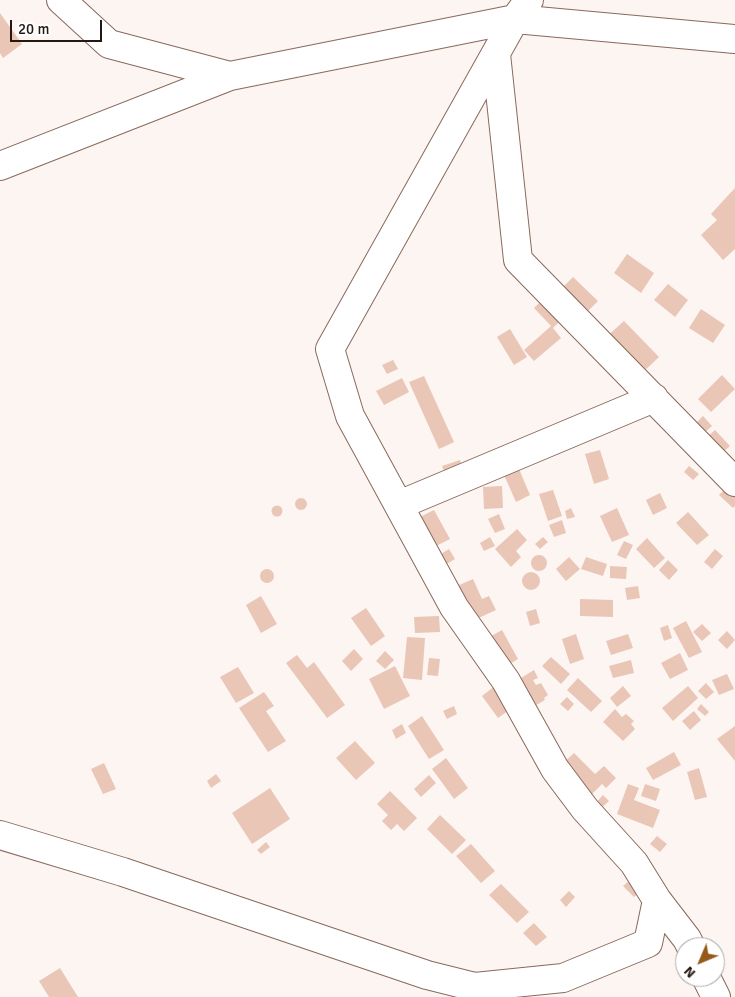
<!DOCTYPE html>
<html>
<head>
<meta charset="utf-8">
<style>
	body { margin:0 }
	#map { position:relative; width:735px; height:997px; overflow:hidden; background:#fcf5f2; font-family:Signika,sans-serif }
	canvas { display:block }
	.north { position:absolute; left:675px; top:937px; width:50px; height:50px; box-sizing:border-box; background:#fff; border:1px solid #a7a3a0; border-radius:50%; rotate:225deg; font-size:14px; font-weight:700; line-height:20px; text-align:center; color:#241812 }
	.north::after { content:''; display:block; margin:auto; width:18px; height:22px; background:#955a19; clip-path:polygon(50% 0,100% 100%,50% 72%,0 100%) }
	.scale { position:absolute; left:10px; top:20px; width:92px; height:22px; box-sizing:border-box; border:2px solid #241812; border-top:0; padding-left:6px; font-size:15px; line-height:18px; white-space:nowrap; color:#241812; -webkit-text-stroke:4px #fff; paint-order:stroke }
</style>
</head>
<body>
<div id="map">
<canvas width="735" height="997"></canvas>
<div class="north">N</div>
<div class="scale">20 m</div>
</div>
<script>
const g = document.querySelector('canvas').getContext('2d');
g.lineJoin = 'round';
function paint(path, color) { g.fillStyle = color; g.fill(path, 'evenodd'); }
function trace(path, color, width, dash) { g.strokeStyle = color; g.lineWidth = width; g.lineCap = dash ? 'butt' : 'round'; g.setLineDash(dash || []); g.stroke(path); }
paint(new Path2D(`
	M0,13L22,44L3,58L0,53Z
	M735,188V249L723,260L701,235L717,220L711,214Z
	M627,254L654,273L641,293L614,273Z
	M573,277L598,301L585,314L560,290Z
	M668,284L688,300L675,317L654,300Z
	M544,298L563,318L553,328L561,338L534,361L524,350L551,326L534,308Z
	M701,309L725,325L713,343L689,328Z
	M624,321L659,357L639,376L604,339Z
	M510,329L527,357L514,365L497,337Z
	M393,360L398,369L387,374L382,365Z
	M722,375L735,389L711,412L698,399Z
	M424,376L454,442L439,449L409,382Z
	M402,378L409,392L384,405L376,391Z
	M703,416L712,426L704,433L695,424Z
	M715,430L730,446L721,454L706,438Z
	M600,450L609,479L594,484L585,454Z
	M460,460L463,471L446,476L442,466Z
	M689,466L699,474L693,480L684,472Z
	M519,469L530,495L516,502L504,475Z
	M729,485L735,491V506L733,508L719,495Z
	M502,486L503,508L484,509L483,487Z
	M553,490L562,516L548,521L539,494Z
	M660,493L667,508L653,515L646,500Z
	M295 504a6 6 0 1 1 12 0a6 6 0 1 1-12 0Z
	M271.5 511a5.5 5.5 0 1 1 11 0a5.5 5.5 0 1 1-11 0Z
	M571,508L575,517L567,519L565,511Z
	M617,508L629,535L612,542L600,516Z
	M434,510L450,539L436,546L420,517Z
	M688,512L709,535L697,545L676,523Z
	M499,514L505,529L495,533L488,519Z
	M562,520L566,533L554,537L549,525Z
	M517,529L527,540L516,551L521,557L511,567L495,549Z
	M490,537L495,546L484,551L480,543Z
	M543,537L548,542L540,549L535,544Z
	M647,538L665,558L654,568L636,549Z
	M624,541L633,545L626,559L617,555Z
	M449,549L455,559L445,565L439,555Z
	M715,549L723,556L712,569L704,562Z
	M531 563a8 8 0 1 1 16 0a8 8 0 1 1-16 0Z
	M569,557L580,569L566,581L556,569Z
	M586,557L607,564L603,576L581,569Z
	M668,560L678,570L669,580L659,570Z
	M610,566L627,567L626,579L610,578Z
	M260 576a7 7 0 1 1 14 0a7 7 0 1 1-14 0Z
	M522 581a9 9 0 1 1 18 0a9 9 0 1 1-18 0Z
	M473,579L482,599L489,596L496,610L472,621L457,586Z
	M638,586L640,598L627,600L625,588Z
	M261,596L277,624L261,633L246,605Z
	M580,599L613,600V617L580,616Z
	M366,608L385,636L371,646L351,618Z
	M536,609L540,623L530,626L526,612Z
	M439,616L440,632L415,633L414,617Z
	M686,621L702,652L689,658L673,628Z
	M702,624L711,633L702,641L693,632Z
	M668,625L672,638L664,641L660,628Z
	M502,630L518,659L503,668L486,639Z
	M727,631L735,640L727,649L718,640Z
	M576,634L584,659L570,664L562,639Z
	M628,634L633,648L611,655L606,641Z
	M407,637L425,638L422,680L403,678Z
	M354,649L363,659L351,671L342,661Z
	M385,651L394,660L385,669L376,661Z
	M680,653L688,670L670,679L661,663Z
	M297,655L307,668L314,662L345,705L327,718L286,663Z
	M551,657L570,674L561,684L542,666Z
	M429,658L440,659L438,676L427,675Z
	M631,660L634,673L613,678L609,666Z
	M395,666L410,696L384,709L369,679Z
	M238,667L254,693L236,703L220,677Z
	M534,670L538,678L533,680L536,685L541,683L548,695L544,698L545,700L531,708L516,681Z
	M727,674L734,689L719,695L712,680Z
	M578,678L602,701L591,712L567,690Z
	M706,683L714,692L706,699L698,691Z
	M496,685L512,708L498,718L482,696Z
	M623,686L631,696L617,707L610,698Z
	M688,686L698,698L673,721L662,708Z
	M264,692L274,706L266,711L286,741L268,752L239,708Z
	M567,697L574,704L568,711L560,704Z
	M701,704L709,712L705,716L697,709Z
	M454,706L457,714L447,719L443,711Z
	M615,709L622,717L626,714L634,721L631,724L635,729L623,741L603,722Z
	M694,711L701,720L690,730L682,721Z
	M422,716L444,750L429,759L408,726Z
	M402,724L406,733L396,739L392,730Z
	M735,726V761L717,739Z
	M355,741L375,763L356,780L336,758Z
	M674,752L681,765L653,780L646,768Z
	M574,753L595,774L604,766L616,778L606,788L602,784L591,795L561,765Z
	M446,758L468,788L454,799L432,769Z
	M104,763L116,789L103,794L91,769Z
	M699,768L707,797L695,800L687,772Z
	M216,774L221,781L211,788L207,781Z
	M429,775L436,783L421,797L414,789Z
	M628,784L639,788L634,800L660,810L653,828L617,814Z
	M645,784L660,789L656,801L641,796Z
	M270,788L290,819L252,844L232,813Z
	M390,791L417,818L404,831L397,824L391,830L382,821L388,815L377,804Z
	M603,795L609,801L598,811L593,806Z
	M440,815L466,840L452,854L427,829Z
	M657,836L667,844L660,852L650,844Z
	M266,842L270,847L261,854L257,850Z
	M471,844L495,871L481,883L456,856Z
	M630,880L641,891L634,897L623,886Z
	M501,884L529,912L517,923L489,895Z
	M569,891L575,897L566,907L560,900Z
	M534,923L547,937L536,946L523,933Z
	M60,968L78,997H49L39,981Z`), '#eac6b7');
const minor = new Path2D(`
	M61,0L109,44L230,76
	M496,54L518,260L735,482
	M0,166L230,76L515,19L735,39
	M399,505L654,398
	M0,835L123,872L427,975L475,987L563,978L648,943L657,900L634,863L585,809L555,769L506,681L454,607L350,416L330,349L515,19L529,0
	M657,900L687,939L691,947
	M706,977L716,997`);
trace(minor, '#89695c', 30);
trace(minor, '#fff', 28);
</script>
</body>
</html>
